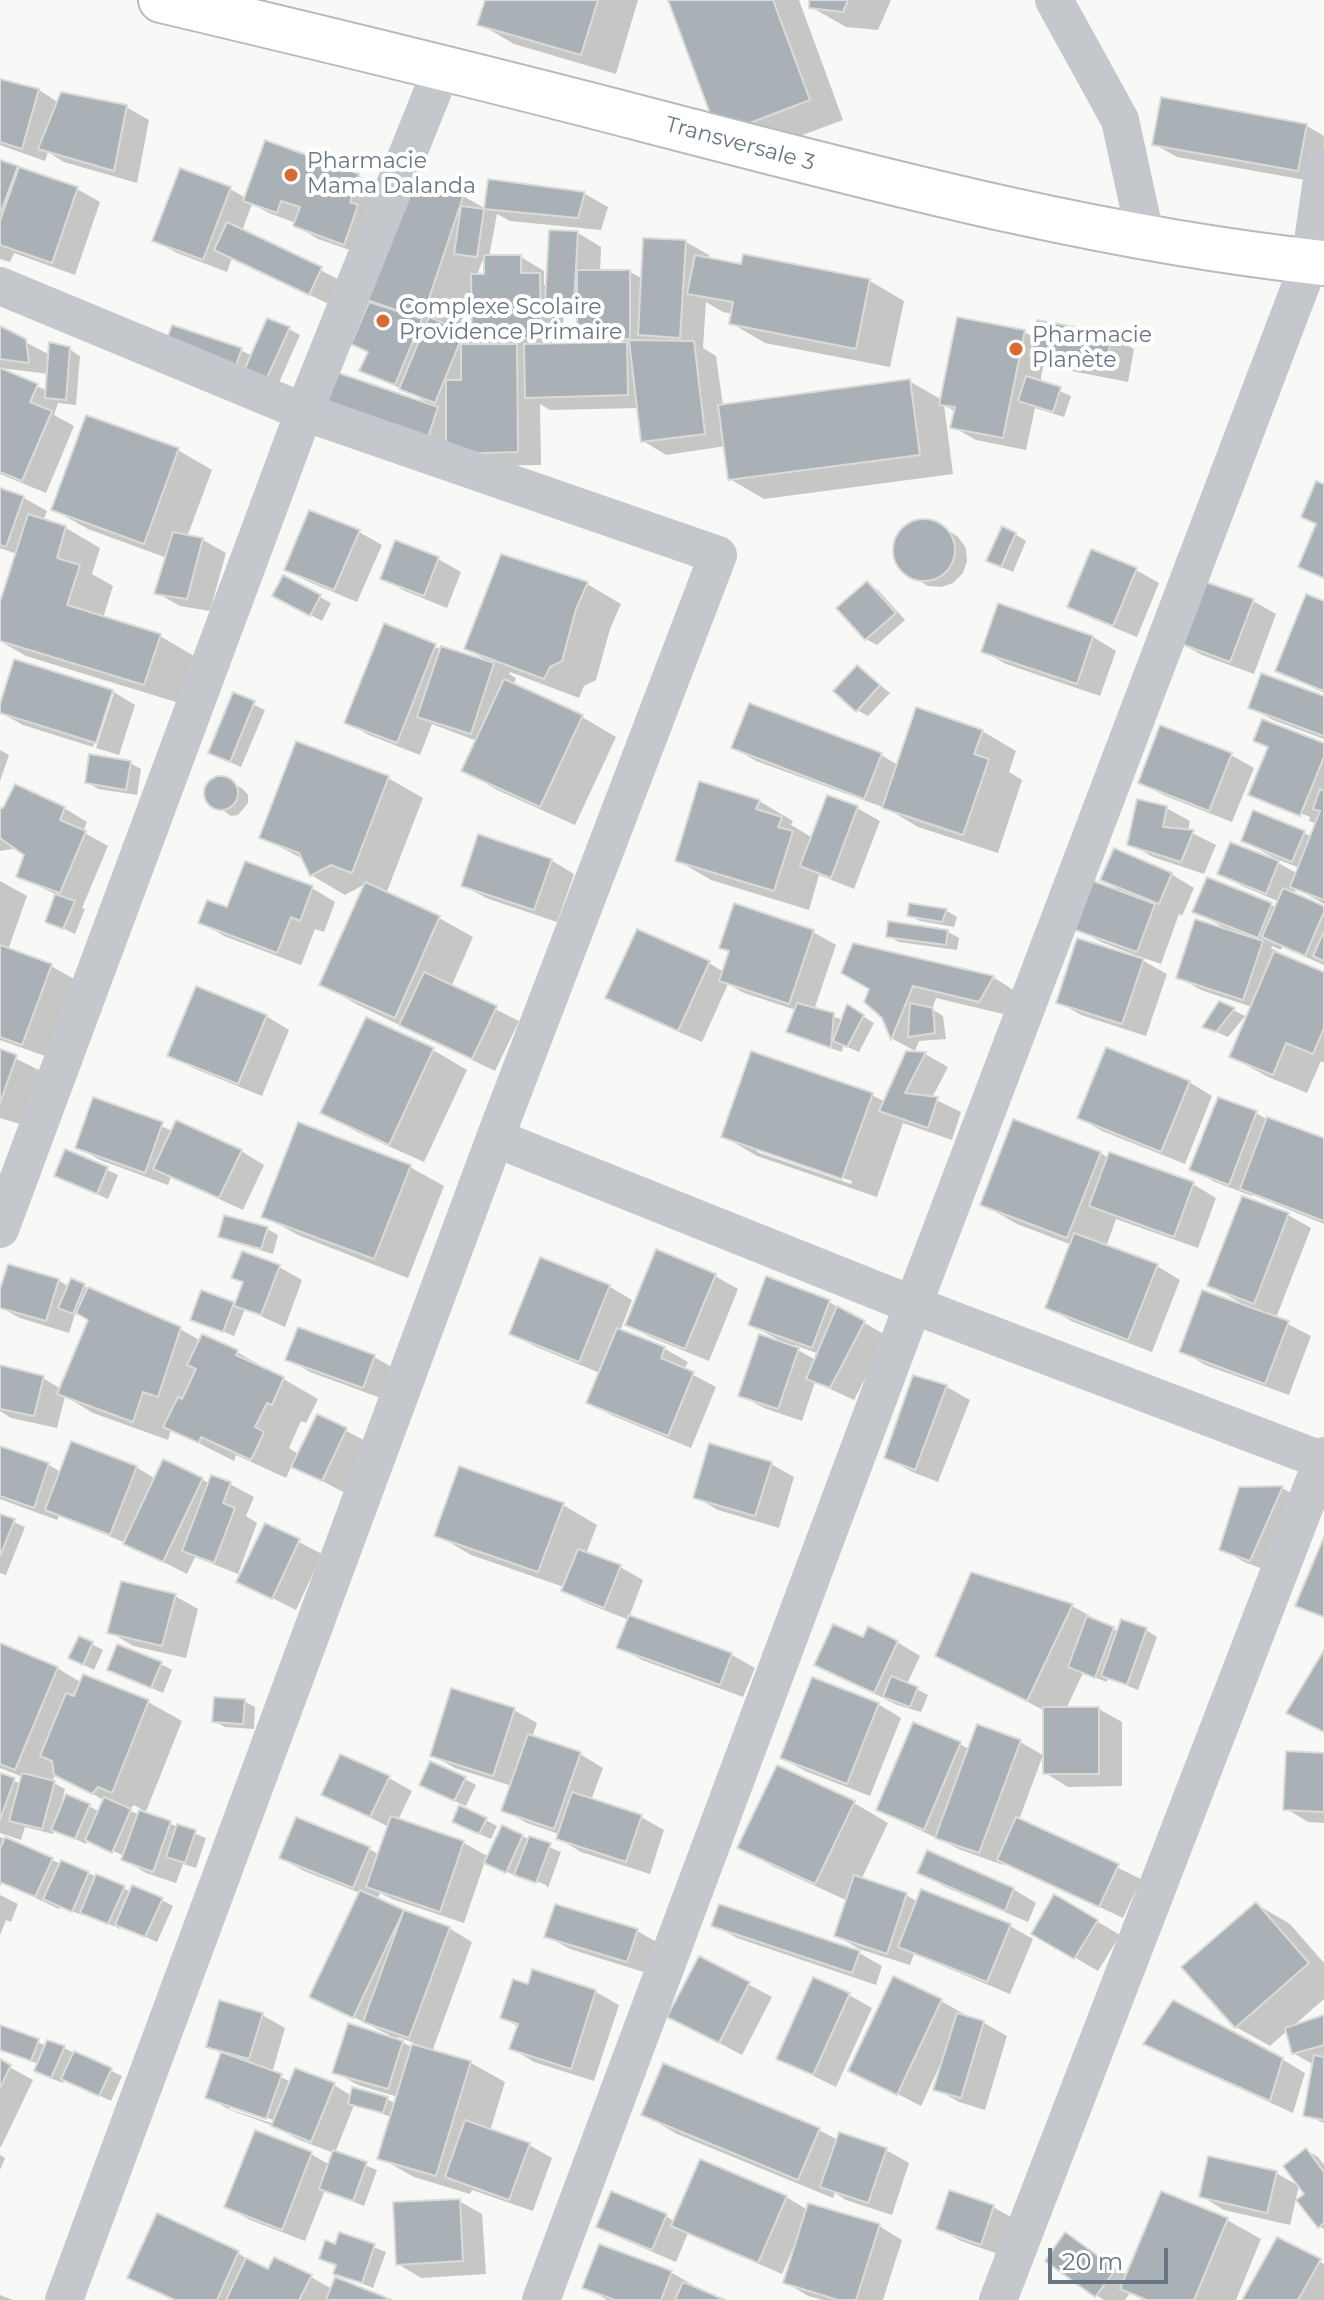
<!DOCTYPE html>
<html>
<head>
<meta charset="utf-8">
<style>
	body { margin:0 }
	#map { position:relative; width:1324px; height:2300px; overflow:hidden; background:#f8f8f6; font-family:Montserrat,sans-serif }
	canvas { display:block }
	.scale { position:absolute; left:1048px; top:2248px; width:120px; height:36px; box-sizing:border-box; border:4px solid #697685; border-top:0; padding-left:10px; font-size:24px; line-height:28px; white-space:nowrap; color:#697685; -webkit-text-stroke:6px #fff; paint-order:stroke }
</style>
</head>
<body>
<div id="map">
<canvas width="1324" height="2300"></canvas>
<div class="scale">20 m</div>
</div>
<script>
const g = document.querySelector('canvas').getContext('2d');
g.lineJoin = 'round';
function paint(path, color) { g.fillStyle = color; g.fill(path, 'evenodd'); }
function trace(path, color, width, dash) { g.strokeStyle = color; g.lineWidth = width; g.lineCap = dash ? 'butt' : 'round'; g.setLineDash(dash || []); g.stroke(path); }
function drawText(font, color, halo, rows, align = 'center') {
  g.font = font + ' Montserrat,sans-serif'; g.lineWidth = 8; g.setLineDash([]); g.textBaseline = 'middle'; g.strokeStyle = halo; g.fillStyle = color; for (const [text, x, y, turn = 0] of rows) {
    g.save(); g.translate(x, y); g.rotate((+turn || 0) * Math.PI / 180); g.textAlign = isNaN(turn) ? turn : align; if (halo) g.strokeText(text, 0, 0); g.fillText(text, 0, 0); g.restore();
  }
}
paint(new Path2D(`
	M487,0H638L616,74L514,44L480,24Z
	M670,0H799L843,120L754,153Z
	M811,0H891L878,30L846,27L811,7Z
	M0,81L39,90L59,103L126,107L149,120L137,183L64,162L48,152L45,161L0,145Z
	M1162,100L1307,126L1324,136L1322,183L1177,157L1154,144Z
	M266,143L359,176L382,189L367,256L318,239L295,225L296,223L269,213L252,204L242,231L344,282L333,306L232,258L227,272L177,253L154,240L230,189L246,198Z
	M0,161L77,189L100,202L75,275L14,253L10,262L0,259Z
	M490,182L585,194L608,207L601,230L510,221L497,214L489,257H521L544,271V285H548L578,233L601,247L600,272H630L643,279L686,242L709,255V260L743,267L744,257L870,281L904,301L890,367L765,343L731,323L733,314L723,312L706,302L703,348L716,356L723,406L909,381L942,400L1024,332L1036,338L1111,336L1134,349L1128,382L1056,368L1044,362L1040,383L1071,396L1064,417L1035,408L1026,450L976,440L953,427L956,412L944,405L953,474L764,499L730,479L726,446L666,455L643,441L639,408L550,410L540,404L541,465L471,466L339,420L427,405L428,403L412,394L362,370L369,353L353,344L379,305L369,300L463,196L486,209ZM482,261L486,262V276H477ZM473,289L474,340L458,332ZM563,311L579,315V338L591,344L564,345Z
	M173,328L241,350L252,356L289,329L300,335L277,387Z
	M0,329L50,355L69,349L80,356L76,405L58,403L54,415L74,426L46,493L0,474V370L48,391L49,374L0,368Z
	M178,450L212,470L187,537L203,540L226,553L210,611L180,606L157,593L167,558L88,529L54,510Z
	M0,490L24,498L47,511L43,521L66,528L100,548L92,574L113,586L103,618L160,636L194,656L179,703L26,656L0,641V609L17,554L0,548Z
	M921,521L934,522L946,529L958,537L966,548L967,561L963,573L953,583L941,587L928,586L904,571L896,561L894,547L899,535L909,525Z
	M359,532L382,545L357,602L309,582L286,569Z
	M1015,534L1026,541L1013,572L999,566Z
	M502,556L587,584L621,604L610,629L596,680L584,686L579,698L510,672L509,674L516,678L513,686L582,717L616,737L575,825L497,790L463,770L477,741L432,724L420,755L369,735L346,722L385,626L442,650L488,661L466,649Z
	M438,559L461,572L447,608L405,591L382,578Z
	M1136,570L1159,583L1137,637L1093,619L1070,606Z
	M284,578L331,603L322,621L274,595Z
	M867,584L878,590L905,620L877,645L866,639Z
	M1253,601L1276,614L1254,674L1202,655L1179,642Z
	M1324,604V693L1277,670Z
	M999,605L1093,637L1116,651L1100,696L1006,664L983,651Z
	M858,667L890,693L868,716L857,710Z
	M112,691L135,705L119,755L96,748L114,693H110L93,747L23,725L0,712Z
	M234,695L265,710L241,767L221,758Z
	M1324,698V739L1273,720L1250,707Z
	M982,731L1016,751L1009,772L1022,780L998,853L918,827L888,809L756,761L733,747L881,755L898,765Z
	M1255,740L1324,745V904L1296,888L1294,895L1324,908V965L1282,947L1281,950L1272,946L1271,948L1324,974V1063L1321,1061L1307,1093L1266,1076L1231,1056L1252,1007L1201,990L1178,977L1226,929L1195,911L1271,905L1277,908L1280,902L1242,886L1219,873L1273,860L1298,874L1300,868L1274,858L1243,840L1304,833L1312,837L1317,824L1274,807L1309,821L1310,817L1272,802V806L1251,794L1269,749Z
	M297,744L388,778L423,798L386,894L439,918L473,937L451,987L519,1021L495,1071L356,1004L322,984L367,883L345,895L311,875L305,860L261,837Z
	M0,750L9,755L0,781Z
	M1231,755L1254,768L1232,822L1163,795L1140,782Z
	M130,763L141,769L137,795L98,789L87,782Z
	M223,778L243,789L248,795V803L238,815L231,816L206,798L205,791L209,784Z
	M759,801L793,821L791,825L813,838L857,808L880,821L854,889L819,875L809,910L711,880L677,860Z
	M64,808L87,822L83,832L108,846L82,908L85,909L75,934L47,921L57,895L18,876L26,854L18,848L0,851V810Z
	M1166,808L1190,821L1188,831L1216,845L1204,874L1153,857L1130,844Z
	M551,860L574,874L557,922L486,898L463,885Z
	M1171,874L1194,888L1182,916L1179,914L1161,964L1139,956L1138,958L1167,974L1146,1036L1081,1015L1058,1002L1137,959L1138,956L1101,942L1078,929L1124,894L1103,879Z
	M0,881L27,896L8,950L51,966L74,979L45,1056L0,1040Z
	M312,888L335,902L324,932L315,929L301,965L224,936L201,922L228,910Z
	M911,906L947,911L957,917L954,927L920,921L909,915Z
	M813,932L836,945L814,1010L843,1020L848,1007L874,1023L859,1052L843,1045L842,1052L800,1038L789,1031L796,1010L744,993L728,984L702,1042L631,1011L608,998L709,963L724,972L731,952L721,947Z
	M948,932L959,938L957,950L899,942L888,936Z
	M993,977L1015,991L1003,1014L936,998L932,1009L943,1016L946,1039L919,1041L915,1051L893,1039L872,988Z
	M1219,1003L1245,1016L1228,1037L1205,1027Z
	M266,1016L289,1030L262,1096L193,1068L170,1055Z
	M367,1019L433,1050L467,1070L424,1162L357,1132L323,1112Z
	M0,1051L39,1070L20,1124L0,1118Z
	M908,1053L925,1054L948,1067L932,1098L961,1112L952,1140L903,1123L877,1197L757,1156L723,1136L872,1095L885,1102ZM757,1148L852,1181L851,1184L757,1152Z
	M1189,1082L1212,1096L1185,1164L1102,1131L1079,1118Z
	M94,1100L173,1131L241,1151L264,1165L243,1210L171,1177L168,1185L100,1160L77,1147Z
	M1256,1113L1268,1120L1324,1140V1224L1253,1195L1252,1196L1215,1182L1192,1169Z
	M66,1151L118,1175L108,1199L67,1181Z
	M1100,1153L1109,1158L1193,1184L1216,1198L1198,1248L1116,1219L1106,1247L1157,1266L1180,1280L1152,1352L1071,1321L1048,1307L1072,1245L1017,1224L982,1204Z
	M410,1167L444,1186L408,1278L298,1235L264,1216Z
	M1288,1215L1311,1228L1276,1318L1311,1336L1289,1395L1205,1365L1182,1351L1241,1303L1210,1285Z
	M267,1229L278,1235L273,1254L232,1242L221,1236Z
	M657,1252L715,1276L738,1289L709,1361L650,1337L627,1324Z
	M542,1260L610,1287L632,1300L620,1331L665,1349L688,1362L684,1370L716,1387L691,1448L611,1415L588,1402L600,1373L534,1346L511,1333Z
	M279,1267L302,1280L285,1327L245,1309L234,1336L192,1319L202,1292L236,1306L245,1284L234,1277Z
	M58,1280L69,1287L72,1281L180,1329L201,1341L203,1336L237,1352L318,1399L306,1423L301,1421L289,1448L300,1455L318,1416L369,1443L345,1493L292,1465L286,1478L236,1455L234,1461L171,1429L168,1440L93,1413L65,1396L57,1428L11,1418L0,1411V1367L43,1378L61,1389L91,1319L75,1314L69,1333L20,1318L0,1307V1295Z
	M829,1302L887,1336L854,1400L815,1382L802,1421L764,1408L741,1395L780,1341L750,1324ZM795,1345L819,1354L816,1360L794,1348Z
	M299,1329L374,1357L397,1370L386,1400L310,1372L287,1359Z
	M914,1377L947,1387L970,1400L938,1482L910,1471L887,1457Z
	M0,1448L49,1465L62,1473L136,1467L156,1479H202L209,1484L212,1477L230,1484L254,1497L246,1516L257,1523L238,1574L195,1557L187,1574L126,1543L59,1516L57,1520L0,1499Z
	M771,1464L794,1477L779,1528L718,1510L695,1497Z
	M1282,1488L1305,1501L1274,1573L1244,1562L1221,1549Z
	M563,1505L597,1525L586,1554L620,1567L643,1580L629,1617L732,1655L755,1668L743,1697L642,1660L619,1647L629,1620L586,1603L563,1590L564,1587L471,1555L437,1535Z
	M0,1516L25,1527L6,1575L0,1573Z
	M266,1525L322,1554L296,1610L239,1581Z
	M175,1596L198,1609L186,1658L133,1646L110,1632Z
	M1072,1606L1119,1632L1146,1630L1157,1637L1138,1690L1108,1678L1107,1682L1083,1673L1066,1709H1099L1122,1722V1786L1068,1787L1045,1773V1711L937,1655Z
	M80,1638L103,1650L94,1670L82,1664Z
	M864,1640L897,1642L920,1656L907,1684L928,1695L921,1712L897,1705L816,1664Z
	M0,1645L57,1668L82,1683L148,1702L182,1721L145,1814L206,1838L196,1868L183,1864L176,1883L146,1873L123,1859L122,1855L96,1843L88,1840L86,1844L54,1829L53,1834L25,1827L21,1840L0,1833V1775L21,1784L23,1777L0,1768ZM56,1773L105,1801L100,1812L89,1806L61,1805L65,1789L52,1782ZM134,1805L141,1809L139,1815L129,1810Z
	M161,1664L172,1670L163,1693L109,1669Z
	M244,1701L255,1707L254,1729L225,1727L214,1721Z
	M878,1704L901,1718L870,1796L805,1771L782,1758Z
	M514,1710L537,1723L532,1738L580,1754L603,1768L591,1800L641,1817L664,1830L650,1874L581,1852L558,1838L559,1834L527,1823L504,1810L512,1786L455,1768L432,1755Z
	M1020,1742L1043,1755L1019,1820L1141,1879L1123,1918L1004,1862L1003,1865L961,1850L878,1810L960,1744L970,1750Z
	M1324,1755V1823L1308,1822L1285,1808Z
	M778,1767L854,1803L888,1823L861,1880L906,1895L918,1902L1010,1926L1033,1939L1010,1994L914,1954L910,1965L859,1949L836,1935L848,1901L774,1867L740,1847Z
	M389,1778L412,1791L398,1820L464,1843L489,1857L522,1836L561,1852L548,1888L546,1885L526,1877V1880L518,1877L485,1861L464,1923L392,1899L380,1893L377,1900L449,1928L472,1942L432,2052L471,2063L505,2082L490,2131L529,2145L552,2158L533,2211L472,2190L470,2194L414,2177L380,2158L392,2117L354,2105L335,2153L377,2170L364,2206L325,2190L305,2241L250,2220L227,2207L256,2132L311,2154L330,2165L334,2153L297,2139L274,2126L230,2110L207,2097L223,2054L208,2046L262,2015L285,2028L272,2073L291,2082L334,2085L352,2096L387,2099L396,2104L398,2097L358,2085L335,2072L397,2039L312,1996L360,1893L304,1871L281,1858L369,1849L380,1855L389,1827L324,1794ZM398,2037L414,2043L413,2048L397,2039ZM229,2104L276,2121L274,2124L229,2109Z
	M465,1779L476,1785L466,1806L432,1791Z
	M486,1820L497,1826L491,1839L465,1828Z
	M0,1837L61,1864L62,1862L132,1892L162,1900L173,1906L157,1942L121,1926L120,1929L85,1913L84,1916L60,1906L59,1909L2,1882L0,1886Z
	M928,1853L1013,1889L1036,1903L1028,1922L943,1886L920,1872Z
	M0,1895L18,1904L11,1922L6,1920L0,1935Z
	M1055,1896L1120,1935L1098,1971L1033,1933Z
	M1256,1904L1290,1924L1324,1963V1999L1291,2028L1324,2017V2123L1305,2115L1314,2065L1293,2053L1287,2031L1270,2046L1236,2027Z
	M720,1906L859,1953L882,1966L876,1985L737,1938L714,1925Z
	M637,1931L660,1944L650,1974L570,1949L546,1936Z
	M700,1958L772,1997L742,2055L693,2029Z
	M534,1972L596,1992L619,2005L594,2081L534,2062L511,2048L519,2027L502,2018L529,1987Z
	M894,1979L941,2001L964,2014L963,2017L984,2023L1007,2036L985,2110L959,2102L936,2089L943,2064L941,2063L921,2106L851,2070Z
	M849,1995L872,2008L836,2087L779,2059Z
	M0,2027L47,2046L64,2048L122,2076L111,2101L64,2079L63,2083L47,2077L36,2070L39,2064L0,2050Z
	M1146,2043L1282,2059L1305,2073L1293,2113L1168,2056Z
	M0,2062L33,2080L1,2147L0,2146Z
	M643,2114L819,2130L838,2140L886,2150L909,2163L892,2215L846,2200L835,2193L833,2198L677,2134Z
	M1307,2151L1318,2157L1324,2165V2229L1319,2226L1307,2195Z
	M0,2155L5,2158L0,2170Z
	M1276,2173L1299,2186L1290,2225L1224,2210L1201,2196Z
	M786,2197L808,2210L879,2226L902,2240L883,2300H823L808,2296L785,2282L796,2249L793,2248L782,2274L688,2233L676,2262L622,2239L599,2226L666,2216L675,2222Z
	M459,2201L482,2214L486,2274L421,2278L398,2264Z
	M993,2207L1016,2220L1004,2256L961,2241L938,2228Z
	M158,2216L238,2253L261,2268L311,2277L332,2289L387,2300H174L129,2277Z
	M1227,2220L1261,2239L1236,2300H1143L1130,2293L1125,2300H1104L1096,2295L1066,2235L1128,2276Z
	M340,2234L386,2252L373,2288L335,2273L337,2266L322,2258L336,2246Z
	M1278,2239L1324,2264V2300H1245Z
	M600,2247L672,2273L695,2286L694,2288L720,2300H607L585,2287Z
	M0,2295L13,2300H0Z`), '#0003');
const building = new Path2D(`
	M485,0H598L581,55L477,25Z
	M668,0H773L810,100L718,135Z
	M809,0H848L843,12L809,8Z
	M0,79L39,89L22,149L0,142Z
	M61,92L127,105L114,171L38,149Z
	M1161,97L1307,124L1298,171L1152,145Z
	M265,140L359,174L350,202L358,205L344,245L293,226L300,207L281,201L277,213L243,201Z
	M0,160L18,166L0,214Z
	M19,167L78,187L52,263L0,245V221Z
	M180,168L231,187L203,260L152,241Z
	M408,176L464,194L422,319L367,300Z
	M488,179L585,192L578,218L484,209Z
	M461,206L484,209L477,257L454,254Z
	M227,222L322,267L309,295L214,250Z
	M549,230L578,231L574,304L545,302Z
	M643,238L686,240L680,338L638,335Z
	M743,254L870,279L856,349L729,324L733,302L687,294L695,255L741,264Z
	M484,255H521V273H540L541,338L472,339L471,274H484Z
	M577,270H630V339H577Z
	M369,302L422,319L395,385L359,371L368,352L351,344Z
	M429,317L464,332L435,403L399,389Z
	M957,317L1025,330L1003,438L950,428L955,407L939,405Z
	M267,318L290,327L265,382L243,373Z
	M1037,320L1112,334L1105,370L1030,356Z
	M172,325L242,348L234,371L164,347Z
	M0,326L26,339L29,363L0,359Z
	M629,340L694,341L705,434L641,442Z
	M49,342L70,347L66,400L45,398Z
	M627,342L628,395L525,398L524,344Z
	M461,344H517L518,452L446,454V380H461Z
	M0,368L38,384L30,402L52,411L22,481L0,472Z
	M327,369L438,407L425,446L314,407Z
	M1026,376L1061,387L1053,412L1018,401Z
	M910,379L920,455L728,480L718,405Z
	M86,415L179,448L144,544L51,510Z
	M1316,481L1324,484V578L1298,567L1316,524L1301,517Z
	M0,488L24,496L6,547L0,545Z
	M309,510L360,530L334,590L284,570Z
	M28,514L66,526L57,558L80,565L67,605L161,634L144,685L0,641V602Z
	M893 550a31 31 0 1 1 62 0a31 31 0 1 1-62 0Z
	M1002,526L1016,533L1001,567L986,561Z
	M173,532L203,538L187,599L154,594Z
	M395,540L439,557L424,596L380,579Z
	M1091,549L1137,568L1113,626L1067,607Z
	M501,554L588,582L576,609L562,661L550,667L544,679L464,649Z
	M283,575L321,595L310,616L272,596Z
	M1200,580L1254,599L1230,662L1176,642Z
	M867,581L896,613L865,640L836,608Z
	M1306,594L1324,601V691L1275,671Z
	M998,603L1093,636L1077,684L981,652Z
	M384,623L436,644L397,743L344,723Z
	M441,646L494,663L471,734L417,717Z
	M14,659L113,690L96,743L0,713V704Z
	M857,665L880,685L856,712L833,691Z
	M1261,673L1324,696V736L1248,708Z
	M504,679L583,715L540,807L461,771Z
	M233,692L255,701L230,762L208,753Z
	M749,703L882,753L864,799L731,748Z
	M916,707L983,730L974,754L989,759L963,835L882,808Z
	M1262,719L1324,743V757L1300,816L1248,795L1268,747L1253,741Z
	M1160,725L1232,753L1209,811L1138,783Z
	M296,741L389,776L352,873L331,865L310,876L299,853L259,838Z
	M89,754L131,761L126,790L85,783Z
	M204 793a17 17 0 1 1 34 0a17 17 0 1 1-34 0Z
	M699,781L760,800L756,809L782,817L778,827L793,831L774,891L675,861Z
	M15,784L65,807L60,820L86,831L60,893L16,877L24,855L0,838V808H3Z
	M1320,789L1324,791V900L1290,887L1320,811L1313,809Z
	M827,795L858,806L831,878L800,866Z
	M1137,799L1167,806L1163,827L1194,830L1181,862L1127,845Z
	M1253,810L1305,831L1292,862L1241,841Z
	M478,834L552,859L534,910L461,886Z
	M1230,842L1279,861L1266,894L1217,874Z
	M1114,848L1172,873L1159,904L1100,880Z
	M245,861L313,886L300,921L291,917L277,953L198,923L207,900L227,907Z
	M1207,877L1272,903L1258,938L1192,912Z
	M1093,881L1155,904L1137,952L1075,930Z
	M365,882L440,916L395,1018L319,985Z
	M1283,888L1324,906V912L1305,956L1262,937Z
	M55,894L75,901L63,929L45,922Z
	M734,903L814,930L789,1004L719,981L729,951L719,948Z
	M909,903L947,909L942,922L907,916Z
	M1195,919L1263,941L1243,1000L1176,978Z
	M888,921L948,930L946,945L886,937Z
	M637,929L710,961L678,1031L605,998Z
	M1324,931V961L1313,956Z
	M1077,938L1144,959L1122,1024L1056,1003Z
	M853,943L994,976L979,1002L913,986L891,1040L882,1018L864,1002L869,989L841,973Z
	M0,945L52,964L22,1045L0,1037Z
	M1274,951L1324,972V1028L1313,1054L1286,1043L1273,1075L1229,1057Z
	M424,972L497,1006L472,1059L399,1025Z
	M196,986L267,1015L238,1084L167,1056Z
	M1219,1001L1235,1008L1216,1032L1202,1027Z
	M797,1003L834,1013L831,1048L786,1032Z
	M910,1003L933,1008L935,1033L908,1037Z
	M847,1004L864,1015L847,1047L833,1041Z
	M366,1017L434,1048L389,1145L320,1113Z
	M1106,1047L1190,1081L1161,1152L1077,1118Z
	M0,1049L17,1055L0,1103Z
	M751,1051L873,1093L842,1179L721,1137Z
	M906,1051L926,1052L905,1093L938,1097L928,1128L879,1111Z
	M93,1097L163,1122L145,1173L75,1148Z
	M1218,1097L1257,1111L1229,1185L1189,1170Z
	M1267,1117L1324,1138V1221L1240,1189Z
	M1013,1119L1101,1152L1067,1238L980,1205Z
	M176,1120L242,1150L219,1198L153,1169Z
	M298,1122L411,1165L374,1259L261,1217Z
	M65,1149L108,1167L97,1194L54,1176Z
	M1109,1152L1194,1182L1174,1237L1089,1206Z
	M1242,1196L1289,1213L1254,1304L1207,1286Z
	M224,1215L268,1227L261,1249L218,1237Z
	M1074,1233L1158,1264L1128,1340L1045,1308Z
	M656,1249L716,1274L685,1349L625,1325Z
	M242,1251L280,1265L261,1315L234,1306L243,1282L231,1278Z
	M540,1257L610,1285L579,1362L509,1334Z
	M8,1264L59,1279L46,1321L0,1308V1289Z
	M766,1276L830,1300L812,1348L748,1325Z
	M71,1278L85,1284L73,1314L58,1308Z
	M88,1287L181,1327L158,1397L143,1392L133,1422L57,1394L88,1320L76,1313Z
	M201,1290L234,1302L223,1332L190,1320Z
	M1202,1290L1289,1321L1265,1384L1179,1352Z
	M837,1306L865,1321L830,1388L806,1379Z
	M298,1327L375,1355L363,1388L285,1360Z
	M617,1328L665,1347L661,1358L694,1372L668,1436L586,1403Z
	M202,1334L238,1350L236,1355L284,1377L272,1405L267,1403L255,1427L264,1432L251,1460L201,1437L199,1443L163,1427L178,1397L182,1399L196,1369L187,1365Z
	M759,1334L799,1348L778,1409L738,1396Z
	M0,1365L44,1376L34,1416L0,1409Z
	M913,1375L947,1385L915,1470L884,1458Z
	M317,1414L347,1428L322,1481L291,1467Z
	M71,1441L137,1466L110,1535L45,1510Z
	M709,1443L772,1462L755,1516L693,1498Z
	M0,1446L49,1463L34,1508L0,1496Z
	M163,1459L203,1478L163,1562L123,1544Z
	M459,1466L564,1503L538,1572L434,1536Z
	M211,1475L231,1482L223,1503L235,1508L214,1563L182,1551Z
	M1283,1486L1250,1561L1219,1550L1239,1487Z
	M0,1514L15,1519L0,1556Z
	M265,1523L300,1539L272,1599L236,1582Z
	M1324,1537V1617L1295,1606Z
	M578,1549L621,1565L604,1608L561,1591Z
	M971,1572L1073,1604L1027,1701L935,1656Z
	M121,1581L176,1594L162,1646L107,1633Z
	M629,1615L732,1653L720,1685L616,1648Z
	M1087,1616L1114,1627L1095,1678L1068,1667Z
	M1121,1619L1147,1628L1127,1685L1101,1676Z
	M833,1624L863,1637L868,1626L898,1641L874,1693L814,1665Z
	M79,1636L93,1642L83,1665L68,1658Z
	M0,1643L58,1667L15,1770L0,1764Z
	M117,1644L162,1662L151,1688L107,1670Z
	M1324,1650V1732L1286,1713Z
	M83,1674L149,1700L112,1793L98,1787L92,1794L54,1775L52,1761L40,1756L66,1693L74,1696Z
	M891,1676L918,1687L910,1707L883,1697Z
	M812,1677L879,1703L847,1784L780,1758Z
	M451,1688L515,1708L493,1776L430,1756Z
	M214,1697L245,1699L243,1724L212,1722Z
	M1043,1707H1099V1774H1043Z
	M913,1722L961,1742L924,1830L876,1810Z
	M977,1724L1021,1740L979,1853L935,1838Z
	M528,1734L581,1752L554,1829L501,1811Z
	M1286,1751L1324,1753V1812L1283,1810Z
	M340,1754L390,1776L370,1817L321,1795Z
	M430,1761L466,1777L454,1801L419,1785Z
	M777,1765L855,1801L815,1884L737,1848Z
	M0,1773L15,1778L0,1820Z
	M22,1773L55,1781L42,1829L9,1821Z
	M572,1792L642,1815L626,1862L556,1839Z
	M66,1794L90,1804L75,1839L51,1830Z
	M104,1797L131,1809L112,1853L85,1840Z
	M459,1805L487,1818L479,1834L452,1822Z
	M139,1810L171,1821L153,1872L121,1860Z
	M391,1816L464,1841L440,1912L366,1887Z
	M296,1817L370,1847L353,1888L279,1858Z
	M1016,1817L1119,1864L1099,1907L997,1860Z
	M177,1824L196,1830L185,1863L166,1857Z
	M502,1825L523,1835L506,1873L484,1863Z
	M529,1836L551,1843L536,1883L514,1875Z
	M5,1837L53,1858L35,1897L0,1882V1849Z
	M927,1850L1014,1888L1005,1911L917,1873Z
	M61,1860L89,1872L72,1912L43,1899Z
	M96,1874L125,1886L108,1924L80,1913Z
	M854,1875L907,1893L887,1954L834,1936Z
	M132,1885L163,1898L145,1937L115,1925Z
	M921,1889L1011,1924L987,1982L898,1947Z
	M360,1890L404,1910L353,2018L309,1997Z
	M1054,1894L1098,1920L1074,1959L1031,1934Z
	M1256,1902L1309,1963L1235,2028L1181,1967Z
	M555,1904L638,1929L627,1962L544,1937Z
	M719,1904L860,1951L852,1973L711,1926Z
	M404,1910L450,1927L409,2038L363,2022Z
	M699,1956L750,1982L719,2043L667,2017Z
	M532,1969L596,1990L571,2069L509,2049L518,2024L500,2018L513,1979L528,1984Z
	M893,1976L942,1999L897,2095L848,2071Z
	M813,1977L850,1993L813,2075L776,2059Z
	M219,2000L263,2013L249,2059L206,2047Z
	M1173,2000L1283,2058L1270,2101L1143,2044Z
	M957,2013L984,2021L961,2098L933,2090Z
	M1324,2015V2045L1292,2054L1285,2028Z
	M348,2023L403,2041L388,2089L332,2073Z
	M0,2025L39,2039L31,2061L0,2050Z
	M47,2040L65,2046L51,2078L34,2071Z
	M412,2044L471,2061L436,2176L377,2159Z
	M74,2051L112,2068L99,2096L61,2079Z
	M221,2052L282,2074L266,2119L205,2098Z
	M1314,2055L1324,2057V2120L1303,2116Z
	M0,2059L11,2065L0,2088Z
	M663,2063L820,2128L798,2180L641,2115Z
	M295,2068L335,2083L311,2142L271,2126Z
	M352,2087L388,2097L383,2113L348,2104Z
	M465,2120L530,2143L509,2200L445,2177Z
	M255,2130L312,2152L282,2230L224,2207Z
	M839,2132L887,2148L868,2203L820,2187Z
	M1306,2148L1324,2172V2223L1318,2228L1296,2200L1304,2194L1283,2166Z
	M333,2150L367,2162L353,2201L319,2189Z
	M1208,2156L1277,2171L1267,2213L1199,2197Z
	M700,2159L787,2196L758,2263L671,2226Z
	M949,2190L994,2205L981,2245L936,2229Z
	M611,2191L667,2214L652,2250L596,2227Z
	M1161,2191L1228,2218L1194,2300H1147L1120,2289Z
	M460,2199L463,2261L396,2265L393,2202Z
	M808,2203L880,2224L856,2300H838L783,2283Z
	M157,2213L239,2251L217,2300H175L127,2278Z
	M339,2232L375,2244L362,2283L333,2274L336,2265L319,2259L325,2240L335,2244Z
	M1065,2232L1116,2269L1095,2297L1045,2261Z
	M1277,2237L1321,2259L1298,2300H1242Z
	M599,2244L672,2271L661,2300H615L582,2288Z
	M274,2257L312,2275L299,2300H226L246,2258L268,2269Z
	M335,2277L392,2300H326Z
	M683,2282L725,2300H675Z`);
paint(building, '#a9b0b6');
trace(building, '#dadad8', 2);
const secondary = new Path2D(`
	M161,0C326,39 491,79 655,122C876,179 1097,239 1324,263`);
trace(secondary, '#b7bbbf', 48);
trace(new Path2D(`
	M1054,0L1120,120L1146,239
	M0,286L304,412L718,555L495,1138L64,2300
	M495,1138L913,1305L1324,1461
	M0,1229L304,412L443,66
	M541,2300L913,1305L1310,261L1324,166
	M998,2300L1324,1456`), '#c4c7cb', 38);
trace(secondary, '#fff', 44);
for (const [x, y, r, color] of [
	[291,175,8,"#d96a35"],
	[383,321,8,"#d96a35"],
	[1016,349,8,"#d96a35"]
]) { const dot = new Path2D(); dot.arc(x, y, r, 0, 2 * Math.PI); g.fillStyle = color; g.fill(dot); trace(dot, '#fff', 3); }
drawText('22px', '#697685', '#fff', [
	["Transversale 3",740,144,15]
]);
drawText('22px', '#697685', '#fff', [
	["Pharmacie",307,162],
	["Mama Dalanda",307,187],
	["Complexe Scolaire",399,308],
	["Providence Primaire",399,333],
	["Pharmacie",1032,336],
	["Planète",1032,361]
], 'left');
</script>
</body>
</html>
